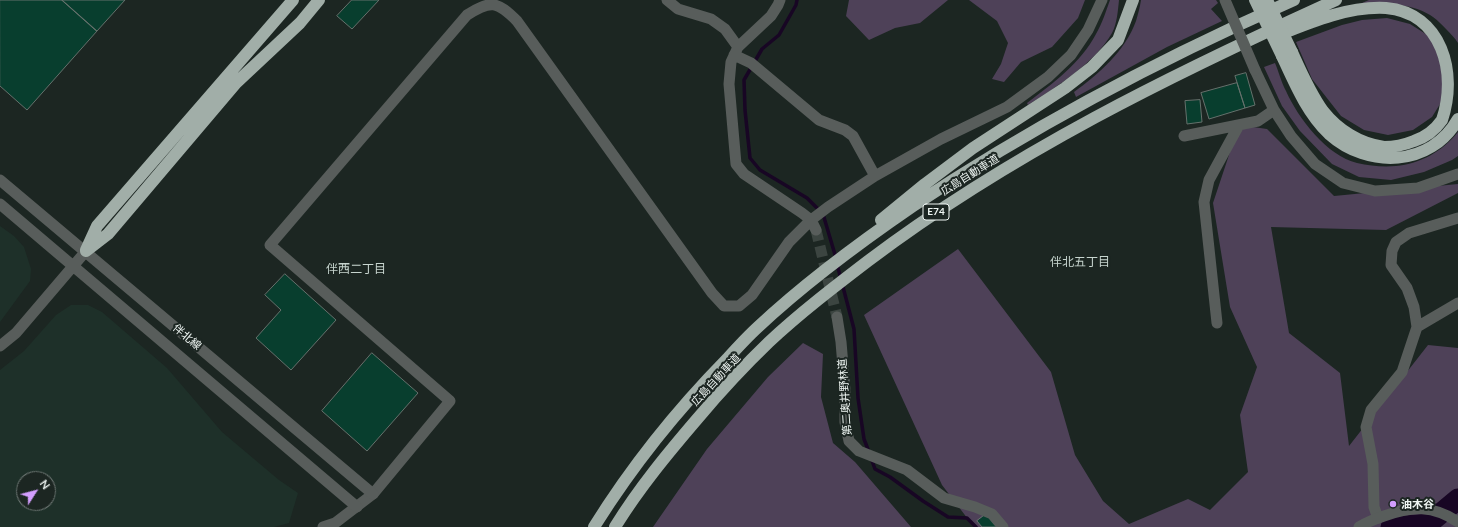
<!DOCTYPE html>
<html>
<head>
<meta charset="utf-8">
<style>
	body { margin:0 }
	#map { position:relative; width:1458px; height:527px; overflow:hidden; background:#1c2622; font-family:Lato,sans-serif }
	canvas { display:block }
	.north { position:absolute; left:16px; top:471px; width:40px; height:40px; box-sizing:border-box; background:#1c2622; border:1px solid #707976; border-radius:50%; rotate:54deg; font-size:11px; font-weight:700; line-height:16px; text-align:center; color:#eff6f3 }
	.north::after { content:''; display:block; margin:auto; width:14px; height:18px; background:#d29dfd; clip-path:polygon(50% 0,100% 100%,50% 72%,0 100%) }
</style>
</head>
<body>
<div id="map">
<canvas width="1458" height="527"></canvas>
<div class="north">N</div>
</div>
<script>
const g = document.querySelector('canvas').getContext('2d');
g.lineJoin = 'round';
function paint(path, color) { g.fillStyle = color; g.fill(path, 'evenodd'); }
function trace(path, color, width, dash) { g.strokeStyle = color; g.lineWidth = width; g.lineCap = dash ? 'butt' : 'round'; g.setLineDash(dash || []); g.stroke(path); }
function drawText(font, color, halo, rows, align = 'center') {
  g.font = font + ' Lato,"Noto Sans JP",sans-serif'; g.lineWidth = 4; g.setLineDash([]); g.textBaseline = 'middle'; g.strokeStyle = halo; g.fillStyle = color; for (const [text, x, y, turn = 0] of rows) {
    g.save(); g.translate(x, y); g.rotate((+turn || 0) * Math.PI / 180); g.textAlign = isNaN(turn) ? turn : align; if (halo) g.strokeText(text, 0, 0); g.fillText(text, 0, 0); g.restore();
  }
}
paint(new Path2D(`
	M0,226L14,236L24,247L31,269L30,281L0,322Z
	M71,305H88L102,312L167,368L222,432L279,480L298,493L289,523L274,527H0V370L24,351L56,315ZM24,479H48V503H24Z`), '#1e3029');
paint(new Path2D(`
	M849,0H948L920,23L895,28L869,40L846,16Z
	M969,0H1085L1078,18L1052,47L1021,62L1004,82L992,79L1001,64L1008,43L997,21Z
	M1110,0H1119C1118,10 1117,24 1112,33C1095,63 1056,87 1028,105L1027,103C1052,84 1081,63 1096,34C1102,24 1106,11 1110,0Z
	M1141,0H1216L1218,3L1211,9L1222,21L1167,47L1076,97L1074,92C1099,74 1125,51 1136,21C1138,14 1140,7 1141,0Z
	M1369,0H1458V43C1455,38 1450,33 1446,29C1423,2 1395,3 1362,7V3Z
	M1387,18L1410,24L1429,36L1442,53L1445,96L1432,117L1413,130L1388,135L1364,130L1341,116L1312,79L1296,42L1342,25L1362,20Z
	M1275,63C1279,72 1281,82 1286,91C1298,118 1327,156 1357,163C1370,166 1383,167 1396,166C1420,164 1443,151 1458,132V156L1452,160L1424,172L1391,180L1359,177L1332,164L1300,131L1282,106L1264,67Z
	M1239,125L1267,129L1334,196L1458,184V193L1386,230L1271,227L1289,333L1340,373L1349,446L1428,345L1458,348V527H974L942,485L864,315L958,249L1051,372L1075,455L1103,501L1129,524L1188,499L1210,510L1248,472L1240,415L1257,367L1230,307L1213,203Z
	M803,343L823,354L821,397L833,443L855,462L911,527H653L707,449L768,377Z`), '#4e4158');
trace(new Path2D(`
	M797,0L796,5L779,35L762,49L744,80L745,110L750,158L760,170L807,198L823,214L836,258
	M837,264L854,329L858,398L864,439L869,452
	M871,458L875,469L890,477L923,501L948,517L967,518L976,527`), '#180624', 3.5);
trace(new Path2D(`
	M1391,527L1428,524L1458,499`), '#180624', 21);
const building = new Path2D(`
	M0,0H62L97,31L27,110L0,86Z
	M62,0H125L97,31Z
	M352,0H379L352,29L337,16Z
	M1246,73L1255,105L1245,108L1235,76Z
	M1237,83L1245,108L1209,119L1201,93Z
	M1200,100L1202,122L1187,124L1185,101Z
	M285,274L336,320L291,370L256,338L281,310L265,295Z
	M372,353L418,393L367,451L322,411Z
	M986,514L997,527H982L977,521Z`);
paint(building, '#083e2e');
trace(building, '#65716c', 1);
trace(new Path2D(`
	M816,230L837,317`), '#3c4541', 11, [11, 5.5]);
trace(new Path2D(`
	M667,0L678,9L711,19L725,29L738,47
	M780,0L778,5L771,16L738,47L731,62L729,84L736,164L744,174L802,213L811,220L816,230
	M734,55L751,63L819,120L845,130L853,136L875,176
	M1255,70L1274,110L1291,136L1315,164L1343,183L1375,191L1418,188L1458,174
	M1184,136L1258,121L1274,110
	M837,317L841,342L845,390V422L849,441L859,451L907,470L944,498L975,507L992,514L1003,527
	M1217,323L1204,202L1209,180L1239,125
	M1417,327L1458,303
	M1378,518L1374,507L1373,464L1366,427L1371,410L1402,372L1417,327L1414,307L1407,288L1391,265L1392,251L1396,242L1409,233L1458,218
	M323,527L335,523L373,494L450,401L270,245L467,15C491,0 497,1 517,21L712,293L724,306H739L752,295L789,242L811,220L828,207L875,176L941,139L1007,107L1048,77L1071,55L1088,30L1102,0`), '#585d5b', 11);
trace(new Path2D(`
	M0,180L373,494
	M0,204L357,507
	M0,346L16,333L86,251
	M1359,527C1367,522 1375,519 1384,516C1412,506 1433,505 1458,522`), '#585d5b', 11);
trace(new Path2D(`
	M1281,34C1313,21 1350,6 1386,8C1442,13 1458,73 1442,120C1435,130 1426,137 1414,141C1404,145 1394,147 1384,147C1360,144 1338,130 1323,111C1310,93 1301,72 1292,52
	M1282,56C1295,84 1307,113 1329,134C1368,169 1431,167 1458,119
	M881,220L925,184L973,148L1065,88L1092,67L1118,40L1133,0
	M86,250L97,226L293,0
	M86,251L108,234L236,83L300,23L319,0
	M594,527C632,466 677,410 727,359C737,348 747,337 758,327C806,282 859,243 913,206C1033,126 1162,58 1294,0
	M615,527C639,488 668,453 698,418C720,392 744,366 769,342C800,313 834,287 868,261C1011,153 1173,74 1336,0`), '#a1aea8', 12);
trace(new Path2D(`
	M1225,0L1255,70`), '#585d5b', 11);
trace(new Path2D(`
	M1255,0L1282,56
	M1267,0L1292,52`), '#a1aea8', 12);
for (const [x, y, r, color] of [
	[1393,504,4,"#d29dfd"]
]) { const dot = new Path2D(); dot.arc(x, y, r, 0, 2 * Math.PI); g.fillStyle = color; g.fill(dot); trace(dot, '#1c2622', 1.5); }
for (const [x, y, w] of [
	[936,212,26]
]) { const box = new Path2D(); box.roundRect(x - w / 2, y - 8, w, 16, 3); g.fillStyle = '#1c2622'; g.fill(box); trace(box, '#eff6f3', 1); }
drawText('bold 10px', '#eff6f3', null, [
	["E74",936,212]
]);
drawText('11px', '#eff6f3', '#1c2622', [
	["広島自動車道",970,175,-32],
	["伴北線",187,337,40],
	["広島自動車道",716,380,-47],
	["第二奥井野林道",845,397,-94]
]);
drawText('bold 11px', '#eff6f3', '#1c2622', [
	["油木谷",1401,504]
], 'left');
drawText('12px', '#c7d5cf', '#1c2622', [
	["伴北五丁目",1080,262],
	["伴西二丁目",356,269]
]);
</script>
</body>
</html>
